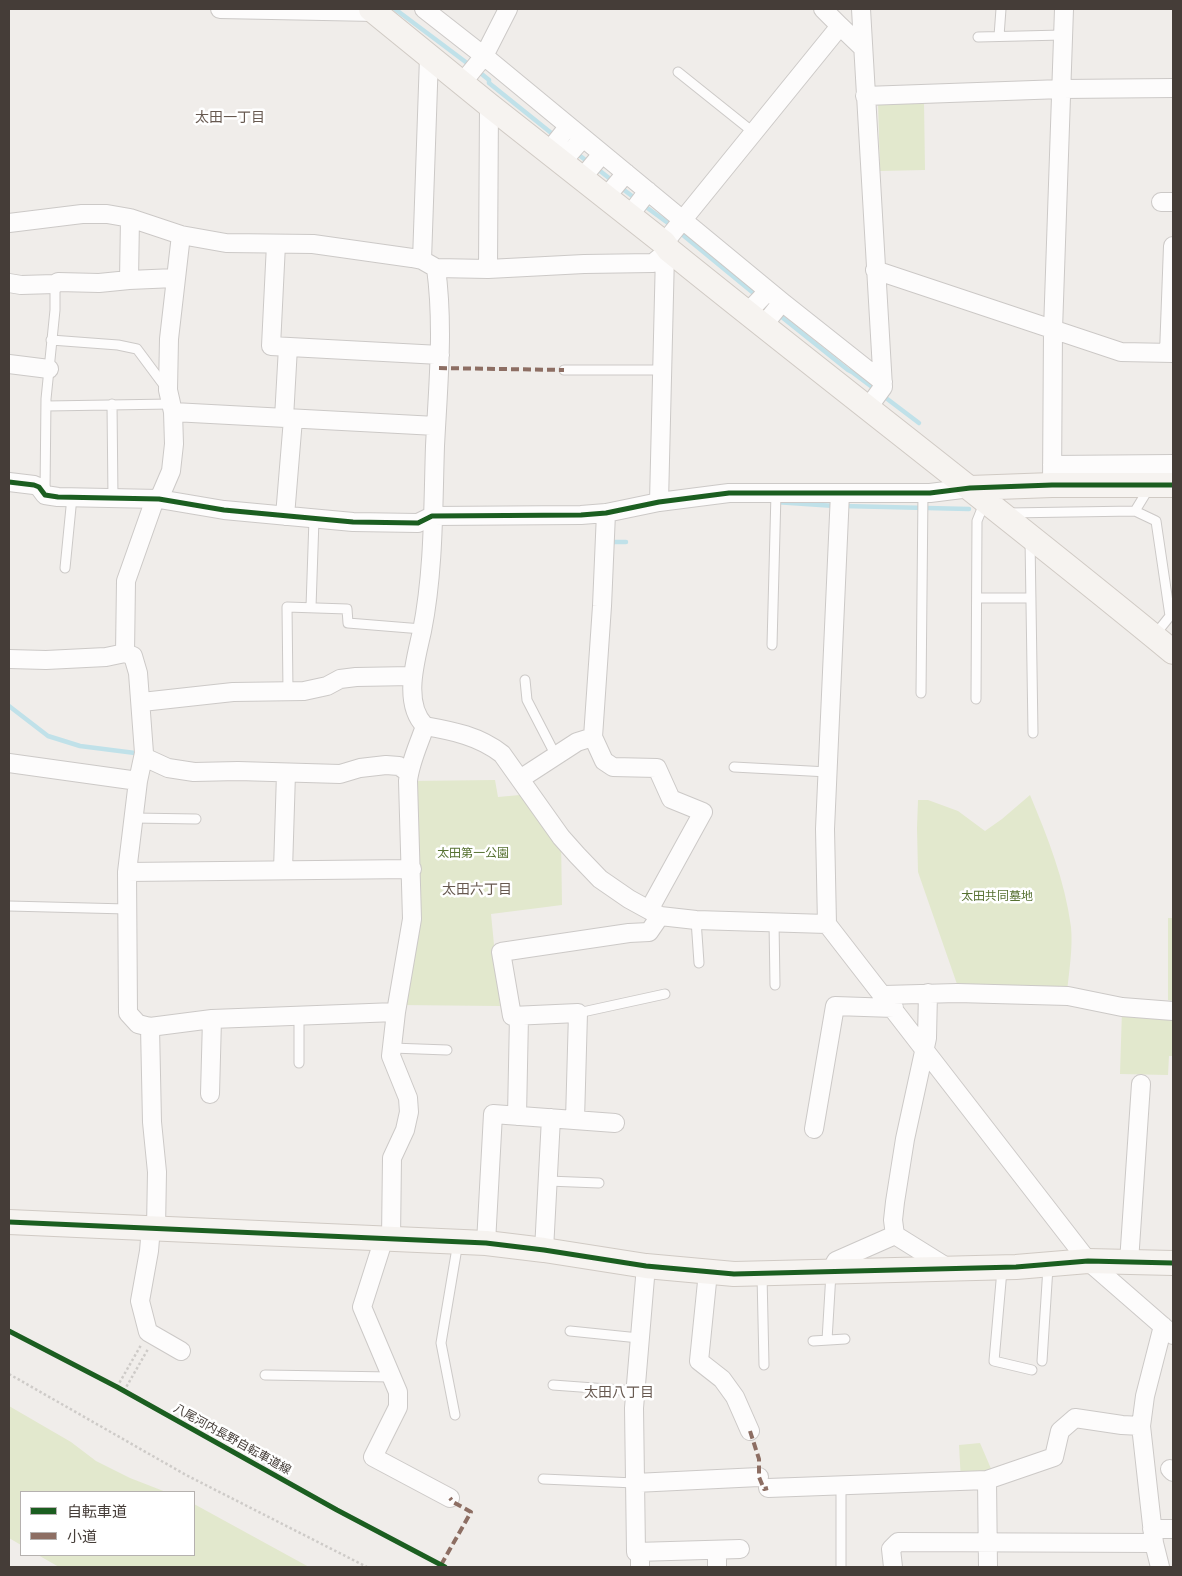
<!DOCTYPE html>
<html>
<head>
<meta charset="utf-8">
<style>
	body { margin:0 }
	#map { position:relative; width:1182px; height:1576px; overflow:hidden; background:#f0edea; font-family:"Nunito Sans","Noto Sans JP",sans-serif }
	canvas { display:block }
	.frame { position:absolute; inset:0; border:10px solid #453d38; pointer-events:none }
	.legend { position:absolute; left:20px; top:1491px; width:175px; height:65px; box-sizing:border-box; background:#fff; border:1px solid #b5b1af; margin:0; padding:6px 9px; list-style:none; font-size:15px; color:#453d38 }
	.legend li { display:flex; align-items:center; gap:10px; height:25px }
	.legend b { width:25px; border:1px solid #b5b1af }
</style>
</head>
<body>
<div id="map">
<canvas width="1182" height="1576"></canvas>
<div class="frame"></div>
<ul class="legend">
<li><b style="height:6px;background:#1b5e20"></b>自転車道</li>
<li><b style="height:6px;background:#8d6e63"></b>小道</li>
</ul>
</div>
<script>
const g = document.querySelector('canvas').getContext('2d');
g.lineJoin = 'round';
function paint(path, color) { g.fillStyle = color; g.fill(path, 'evenodd'); }
function trace(path, color, width, dash) { g.strokeStyle = color; g.lineWidth = width; g.lineCap = dash ? 'butt' : 'round'; g.setLineDash(dash || []); g.stroke(path); }
function drawText(font, color, halo, rows, align = 'center') {
  g.font = font + ' "Nunito Sans","Noto Sans JP",sans-serif'; g.lineWidth = 5; g.setLineDash([]); g.textBaseline = 'middle'; g.strokeStyle = halo; g.fillStyle = color; for (const [text, x, y, turn = 0] of rows) {
    g.save(); g.translate(x, y); g.rotate((+turn || 0) * Math.PI / 180); g.textAlign = isNaN(turn) ? turn : align; if (halo) g.strokeText(text, 0, 0); g.fillText(text, 0, 0); g.restore();
  }
}
paint(new Path2D(`
	M924,101L925,170L880,171L878,102Z
	M495,780L498,797L531,794L561,837L562,905L491,914L500,1006L398,1005L412,919L408,781Z
	M1030,795C1048,838 1065,881 1071,927C1073,948 1069,971 1067,992L958,987L918,872L917,828L918,800H928L958,811L985,831L1002,819Z
	M1168,918H1173V1001L1168,1000Z
	M1122,1010L1173,1011V1056H1169L1168,1075L1120,1074Z
	M9,1406L71,1442L96,1461L130,1478L166,1492H21V1545L9,1538Z
	M980,1443L995,1478L961,1481L959,1445Z
	M194,1504L309,1567H59L38,1555H194Z`), '#e2e8cd');
trace(new Path2D(`
	M395,9L471,66
	M478,71L489,80V83L555,136
	M575,152L588,162
	M595,167L614,182
	M620,187L636,199
	M642,204L672,226
	M678,231L757,296
	M778,314L848,370L852,372L876,390
	M882,395L919,423
	M775,502L835,506
	M843,506L969,509
	M610,545V542H626
	M9,706L48,736L80,746L135,753`), '#c0e1e9', 4.5);
const lane = new Path2D(`
	M999,36L1001,9
	M978,37L1063,35
	M678,72L753,132
	M51,340L118,345L137,349L166,388
	M564,370H663
	M112,404L113,498
	M47,406L171,404
	M45,492L46,399L55,310V284
	M1135,511L1149,488
	M1008,513L1135,511L1156,521L1170,616L1154,636
	M1030,539L1033,733
	M65,568L72,497
	M977,598H1031
	M311,607L314,519
	M772,645L776,493
	M525,680L527,700L556,756
	M288,691L287,607L347,609L348,623L422,629
	M921,693L923,493
	M976,699L977,521L985,501
	M734,767L828,772
	M134,818L196,819
	M9,906L127,909
	M696,920L699,963
	M774,922L775,985
	M578,1013L665,994
	M392,1048L447,1050
	M299,1063V1016
	M548,1181L599,1183
	M1002,1270L994,1361L1032,1370
	M762,1275L764,1365
	M570,1331L639,1338
	M827,1340L831,1273
	M813,1341L845,1339
	M1042,1361L1048,1267
	M265,1375L392,1377
	M553,1385L635,1391
	M455,1415L441,1343L458,1242
	M543,1479L635,1483
	M841,1567V1486`);
const street = new Path2D(`
	M220,9L375,12
	M424,9L484,56L782,302L883,382
	M823,9L840,26
	M861,9L883,387L867,409
	M462,83L484,56L508,9
	M865,96L1062,89L1173,88
	M548,152L568,127
	M562,162L583,138
	M582,178L602,154
	M606,197L626,173
	M1161,202H1173
	M629,216L648,191
	M130,218L129,280L175,278
	M9,223L82,214H107L130,218L181,235L226,243L313,244L412,258L422,260L436,268L488,269L584,264L653,263L669,250
	M664,243L840,26L863,48
	M276,244L271,346L440,355
	M422,260L429,57
	M436,268C444,327 438,387 435,446C433,507 434,571 422,631C416,659 402,703 425,726C453,731 479,736 502,754L561,837L577,855L600,879L629,899L660,916L696,920L827,924
	M488,269L489,105
	M875,270L1121,352L1173,353
	M9,283L21,285L55,284L58,282L99,283L129,280
	M747,313L768,291
	M763,326L782,302
	M1169,353L1173,246
	M9,364L49,369
	M173,412L436,426
	M284,418L288,347
	M1052,465L1173,464
	M9,482L34,485L39,487L45,495L58,497L159,499L224,510L353,522L418,523L432,516L581,515L606,513L659,502L729,493H930L970,488
	M1052,485L1053,330L1064,9
	M840,493L825,829L827,924L1088,1261L1173,1335
	M159,499L171,471L174,444L173,412L168,390L169,339L181,235
	M659,502L665,254
	M606,513L602,606L593,737L604,761L613,767L657,768L671,799L703,812L649,910
	M285,516L293,419
	M125,653L126,581L155,499
	M9,659L46,660L106,657L125,653L133,656L138,673L144,753L138,781L127,872L128,1013L138,1024L150,1027L212,1019L396,1012
	M142,702L233,692L304,691L327,686L340,679L356,677L412,676
	M144,757L168,768L194,772L238,771L340,774L360,768L386,765L399,766L409,773
	M9,763L138,781
	M520,779L577,742L593,737
	M283,870L286,773
	M127,872L412,869
	M884,995L957,993L1068,996L1122,1007L1173,1011
	M150,1027L152,1122L157,1172L156,1228
	M210,1094L212,1019
	M517,1116L519,1016
	M575,1120L578,1013L512,1016L501,952L629,933L649,932L660,916
	M814,1129L835,1006L894,1008
	M151,1227L149,1251L140,1301L148,1332L181,1351
	M895,1235L948,1268
	M384,1238L362,1307L398,1392V1407L373,1457L450,1498
	M391,1238L392,1158L405,1130L409,1112L408,1098L391,1056L396,1012L412,919L408,781C410,762 419,744 425,726
	M486,1243L493,1114L615,1123
	M544,1250L551,1118
	M1129,1262L1141,1084
	M646,1266L634,1408L636,1552L740,1549
	M831,1271L836,1261L895,1235L893,1220L895,1202L905,1139L927,1038L928,993
	M708,1272L699,1361L722,1379L735,1397L750,1431
	M1170,1469L1173,1472
	M987,1480L988,1567
	M635,1483L759,1477
	M768,1488L987,1480L1054,1457L1060,1431L1075,1418L1122,1425L1141,1426
	M1152,1529H1173
	M717,1550V1567
	M640,1567V1552
	M893,1567L891,1549L898,1542L1154,1543
	M1160,1567L1154,1543L1141,1426L1145,1396L1163,1326`);
const secondary = new Path2D(`
	M371,9L489,105L664,243L669,250C836,385 1007,515 1173,652
	M970,488L1052,485H1173
	M9,1222L486,1243L544,1250L646,1266L734,1274L1016,1267L1088,1261L1173,1263`);
trace(lane, '#ccc9c7', 11);
trace(street, '#ccc9c7', 20);
trace(secondary, '#d0cac4', 26);
trace(new Path2D(`
	M9,1374L186,1475L367,1567
	M117,1387L141,1345
	M124,1391L148,1349`), '#cecbc8', 2.5, [2.5, 2.5]);
trace(lane, '#fdfcfc', 9);
trace(street, '#fdfcfc', 18);
trace(secondary, '#f6f3f0', 24);
trace(new Path2D(`
	M439,368L564,370
	M750,1431L759,1459V1477L764,1489L768,1488
	M441,1565L471,1512L453,1502L450,1498`), '#8d6e63', 4, [8, 4]);
trace(new Path2D(`
	M9,482L34,485L39,487L45,495L58,497L159,499L224,510L353,522L418,523L432,516L581,515L606,513L659,502L729,493H930L970,488L1052,485H1173
	M9,1222L486,1243L544,1250L646,1266L734,1274L1016,1267L1088,1261L1173,1263
	M9,1331L117,1387L337,1510L445,1567`), '#1b5e20', 5);
drawText('12px', '#567131', '#fff', [
	["太田第一公園",473,854],
	["太田共同墓地",997,897]
]);
drawText('12px', '#453d38', '#fff', [
	["八尾河内長野自転車道線",232,1440,29]
]);
drawText('14px', '#675950', '#fff', [
	["太田一丁目",230,119],
	["太田六丁目",477,891],
	["太田八丁目",619,1394]
]);
</script>
</body>
</html>
